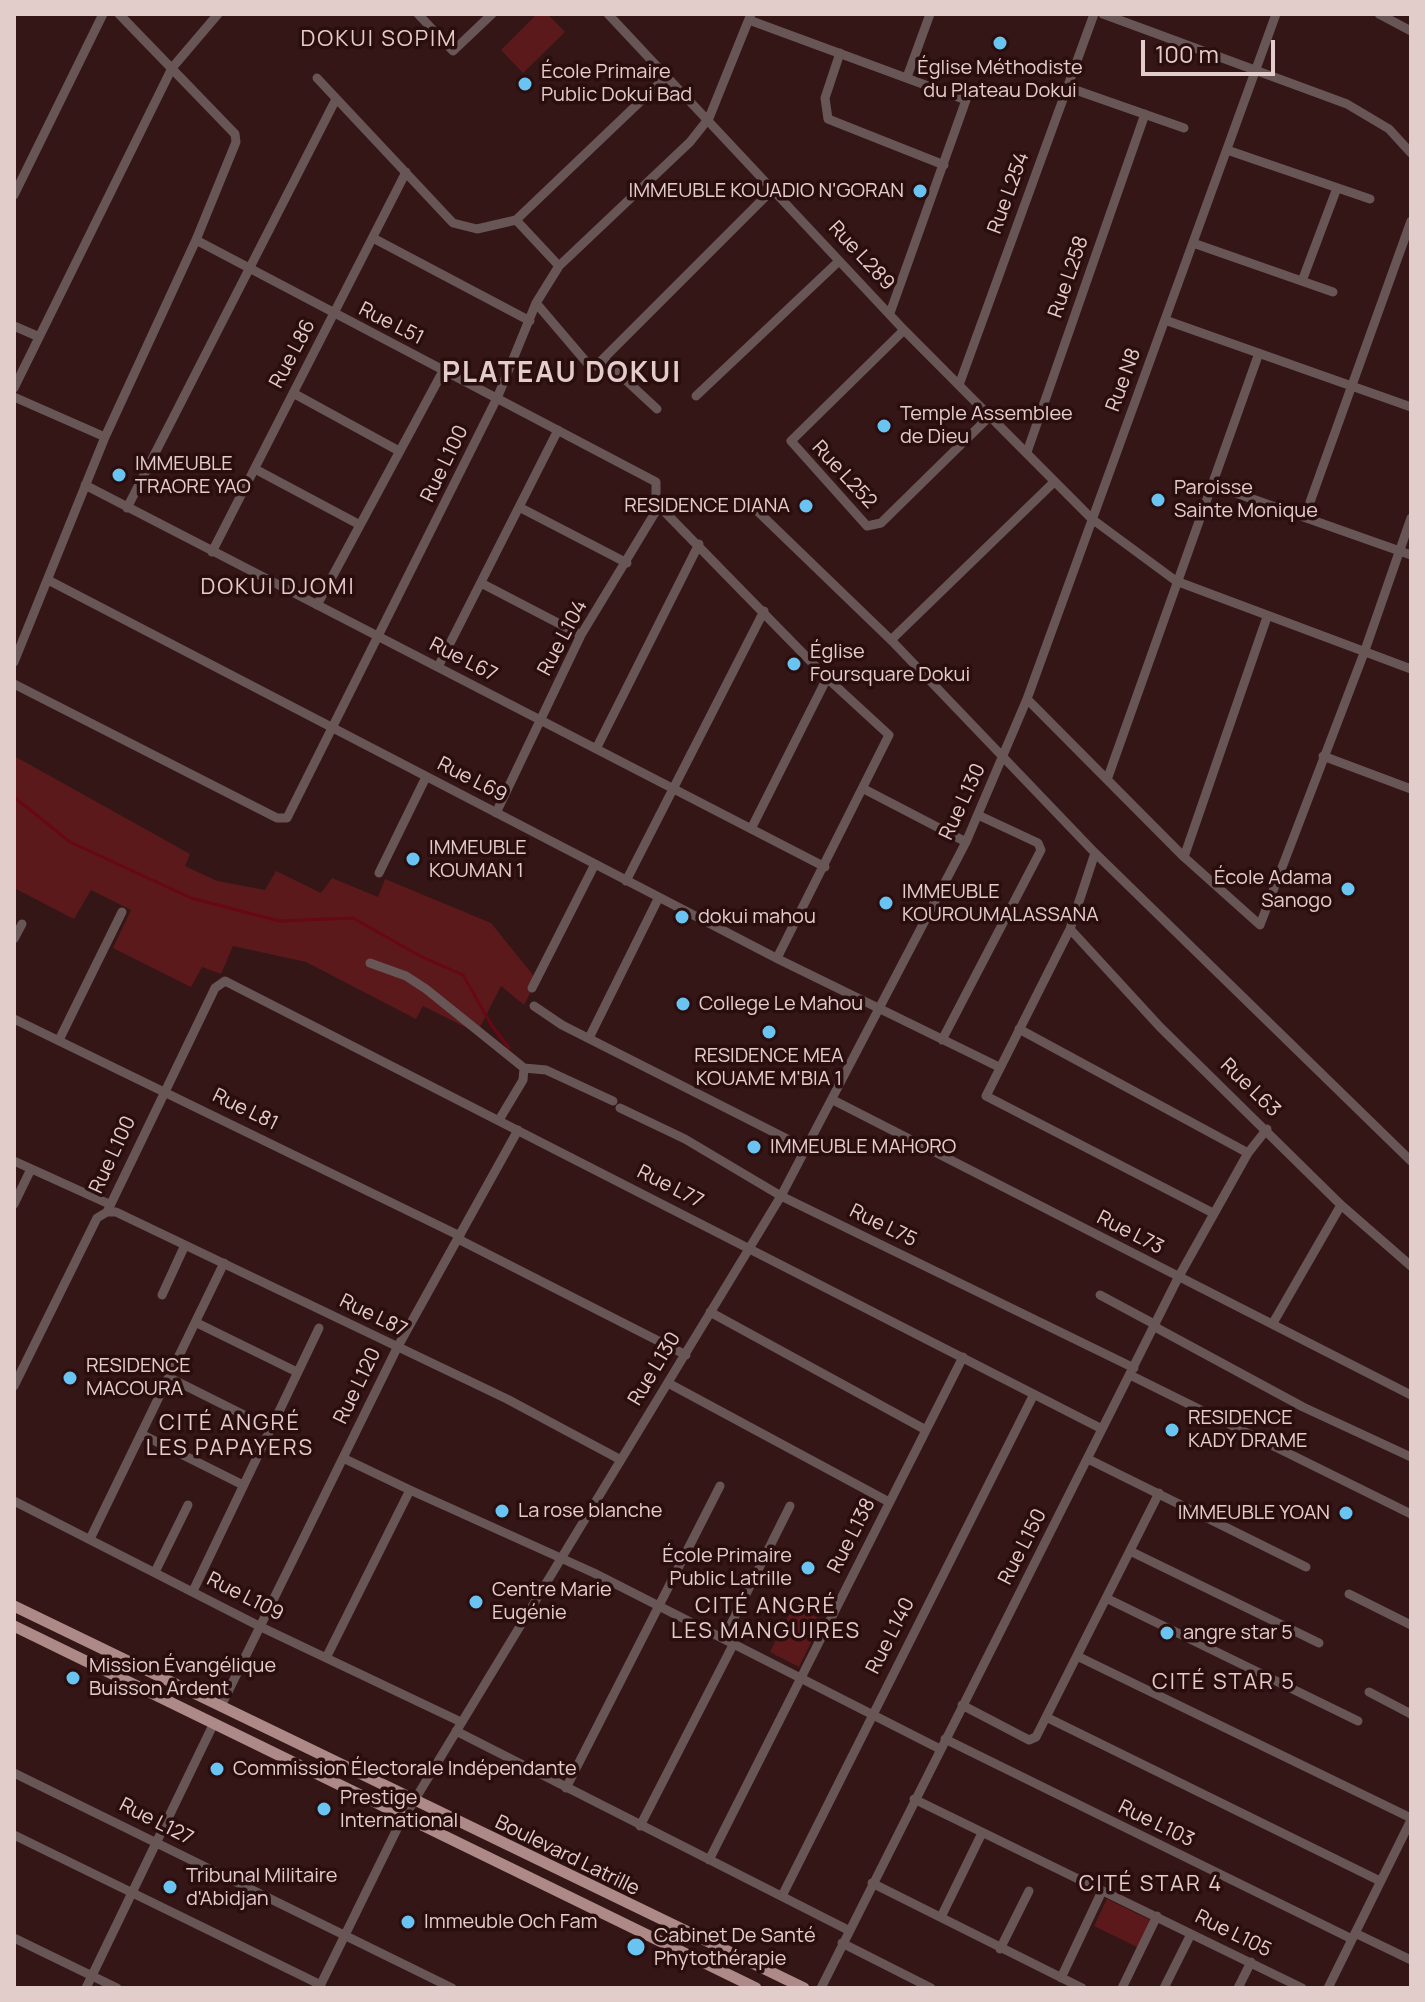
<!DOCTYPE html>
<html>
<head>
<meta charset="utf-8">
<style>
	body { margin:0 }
	#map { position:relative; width:1425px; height:2002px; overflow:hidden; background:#351616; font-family:Manrope,sans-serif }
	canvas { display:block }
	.frame { position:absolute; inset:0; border:16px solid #e3cdcb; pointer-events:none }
	.scale { position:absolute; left:1141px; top:40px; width:134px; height:36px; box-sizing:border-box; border:4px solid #e3cdcb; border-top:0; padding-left:10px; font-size:24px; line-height:28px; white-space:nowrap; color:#e3cdcb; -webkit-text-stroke:6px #2a0d0d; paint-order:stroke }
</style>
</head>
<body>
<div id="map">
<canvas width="1425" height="2002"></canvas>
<div class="frame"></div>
<div class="scale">100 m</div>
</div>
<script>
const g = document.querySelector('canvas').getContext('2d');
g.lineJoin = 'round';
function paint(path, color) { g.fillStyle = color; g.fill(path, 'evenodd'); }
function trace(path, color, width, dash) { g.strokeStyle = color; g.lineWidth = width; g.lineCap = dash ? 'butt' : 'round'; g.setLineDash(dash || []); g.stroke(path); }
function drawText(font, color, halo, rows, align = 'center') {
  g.font = font + ' Manrope,sans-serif'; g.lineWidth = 7; g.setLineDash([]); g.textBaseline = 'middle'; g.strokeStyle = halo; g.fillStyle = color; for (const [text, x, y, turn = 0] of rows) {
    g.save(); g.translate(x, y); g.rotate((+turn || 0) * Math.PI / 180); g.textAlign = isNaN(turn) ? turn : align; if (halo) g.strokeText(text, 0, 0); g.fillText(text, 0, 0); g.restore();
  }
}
paint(new Path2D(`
	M537,14H547L565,32L523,73L501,50Z
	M14,752L16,757L190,854L185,866L217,881L265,890L276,871L321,893L332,878L378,897L385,879L491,923L537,980L524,1005L501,986L477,1033L423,1006L416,1019L306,962L233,946L221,974L202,967L191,987L113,948L131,910L91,890L74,919L14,888Z
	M794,1605L822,1620L799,1667L770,1652Z
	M1107,1899L1152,1921L1139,1948L1094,1926Z`), '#5b191c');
trace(new Path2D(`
	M14,797L70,842L191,898L279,921L353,918L420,956L463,975L492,1026L509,1048`), '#680715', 3);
trace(new Path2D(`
	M418,14L453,51L492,14
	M608,14L904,330L1092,519L1176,581L1411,669
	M1103,14L1347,104L1389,129L1411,153
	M1379,14L1411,31
	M749,20L966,100L890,313
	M840,53L825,98L828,119L944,165
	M907,77L930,14
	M317,78L453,223L477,229L516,220L667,76
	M1067,87L1184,128
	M1227,150L1370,199
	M14,195L103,14
	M516,220L559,266
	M373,238L530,321
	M196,240L656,482V511L581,635L496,813
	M1193,243L1333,292
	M1302,281L1337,188
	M536,303L588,364L596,366L773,189
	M1165,320L1411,407
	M14,326L37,336
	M904,330L791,441L867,526L881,523L990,416
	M603,359L657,409
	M959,385L1094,14
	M14,388L172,68L218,14
	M293,393L399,451
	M696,396L839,261
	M14,397L105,437
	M1027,452L1145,114
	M255,469L360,525
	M85,485L825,867
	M1213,485L1411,555
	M748,502L891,640L1095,853L1411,1161
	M657,504L827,678L889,735L777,958
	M519,507L627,563
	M127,508L336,99
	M1305,516L1411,221
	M212,552L406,172
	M50,581L780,960L999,1067
	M481,583L581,635
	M317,605L443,371
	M891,640L1053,483
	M14,662L105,437L196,240L236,142L235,134L119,14
	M438,667L558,430
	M14,684L277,818H287L498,396L536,303L559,266L690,142L709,118L751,14
	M1027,699L1184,857L1260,925L1364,653L1411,518
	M596,749L699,544
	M1323,756L1411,789
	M1108,777L1259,353
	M864,789L966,842
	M751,829L827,678
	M1095,853L1070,929L986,1096L1213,1213
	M1184,857L1267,617
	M379,873L426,777
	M626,881L764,611
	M1070,929L1160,1027L1341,1205L1411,1266
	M14,939L22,924
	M370,963L406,976L426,989L524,1068L523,1080L499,1120
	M532,988L595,864
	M534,1006L562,1025L807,1149
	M14,1019L460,1236
	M1019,1029L1248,1153
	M589,1038L659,897
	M59,1040L122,912
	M942,1040L1041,850L1038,843L978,815
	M524,1068L546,1070L613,1101
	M833,1100L1411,1395
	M620,1108L685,1139L781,1196L1134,1368
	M14,1161L109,1204
	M14,1204L31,1169
	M107,1212H116L507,1399L621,1460
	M458,1239L686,1355
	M162,1295L185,1245
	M1100,1295L1156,1325
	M710,1312L926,1430
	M197,1323L297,1372
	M1273,1323L1341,1205
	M1155,1327L1303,1407L1411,1457
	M1130,1375L1411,1514
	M170,1378L270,1428
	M668,1383L889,1502
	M14,1386L97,1218L107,1212L215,988L225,981L1102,1429
	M141,1434L243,1485
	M1088,1459L1306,1567
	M410,1490L594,1573L940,1749
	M14,1501L261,1627L461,1722
	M90,1539L224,1263
	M1130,1551L1319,1643
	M155,1572L188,1505
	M193,1591L319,1328
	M1349,1594L1411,1625
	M1106,1598L1358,1721
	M724,1638L790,1506
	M327,1656L410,1490L343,1458
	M1077,1656L1411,1818
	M1369,1692L1411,1714
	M962,1705L1029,1740L1036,1737L1159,1493
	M221,1706L397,1348L518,1130
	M1046,1717L1380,1881
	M456,1731L848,1930
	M945,1739L1352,1939
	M14,1773L452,1988
	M566,1788L720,1486
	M914,1799L1302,1988
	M640,1826L734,1643
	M14,1835L321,1985
	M709,1860L963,1357
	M872,1883L1082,1988
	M782,1896L1034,1394
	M941,1917L982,1833
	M1355,1933L1411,1960
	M14,1938L117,1988
	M842,1943L931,1988
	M1000,1949L1029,1891
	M1061,1978L1102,1891
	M86,1988L214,1723
	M319,1988L397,1829L781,1196L966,842L1027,699L1276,14
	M821,1988L1178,1278L1248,1153L1267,1129
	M1122,1988L1157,1916
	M1164,1988L1191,1934
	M1238,1988L1251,1962
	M1328,1988L1411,1820`), '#675655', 9);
trace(new Path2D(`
	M14,1606L804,1988
	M14,1626L756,1988`), '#ad8a88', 11);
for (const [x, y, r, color] of [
	[1000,43,8,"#69c4f1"],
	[525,84,8,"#69c4f1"],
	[920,191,8,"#69c4f1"],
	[884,426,8,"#69c4f1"],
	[119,475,8,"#69c4f1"],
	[1158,500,8,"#69c4f1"],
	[806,506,8,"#69c4f1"],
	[794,664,8,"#69c4f1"],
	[413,859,8,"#69c4f1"],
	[1348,889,8,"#69c4f1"],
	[886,903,8,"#69c4f1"],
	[682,917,8,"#69c4f1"],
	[683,1004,8,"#69c4f1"],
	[769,1032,8,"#69c4f1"],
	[754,1147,8,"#69c4f1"],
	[70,1378,8,"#69c4f1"],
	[1172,1430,8,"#69c4f1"],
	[502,1511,8,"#69c4f1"],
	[1346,1513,8,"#69c4f1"],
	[808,1568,8,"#69c4f1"],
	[476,1602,8,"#69c4f1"],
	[1167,1633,8,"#69c4f1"],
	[73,1678,8,"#69c4f1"],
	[217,1769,8,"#69c4f1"],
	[324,1809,8,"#69c4f1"],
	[170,1887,8,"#69c4f1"],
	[408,1922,8,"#69c4f1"],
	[636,1947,10,"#69c4f1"]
]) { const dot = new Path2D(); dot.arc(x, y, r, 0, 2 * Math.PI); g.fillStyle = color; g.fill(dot); trace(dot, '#2a0d0d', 3); }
drawText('20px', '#e3cdcb', '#2a0d0d', [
	["Église Méthodiste",1000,68,"center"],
	["du Plateau Dokui",1000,91,"center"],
	["École Primaire",541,72],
	["Public Dokui Bad",541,95],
	["IMMEUBLE KOUADIO N'GORAN",904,191,"right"],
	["Temple Assemblee",900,414],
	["de Dieu",900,437],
	["IMMEUBLE",135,464],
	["TRAORE YAO",135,487],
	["Paroisse",1174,488],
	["Sainte Monique",1174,511],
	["RESIDENCE DIANA",790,506,"right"],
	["Église",810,652],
	["Foursquare Dokui",810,675],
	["IMMEUBLE",429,848],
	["KOUMAN 1",429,871],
	["École Adama",1332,878,"right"],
	["Sanogo",1332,901,"right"],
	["IMMEUBLE",902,892],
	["KOUROUMALASSANA",902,915],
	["dokui mahou",698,917],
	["College Le Mahou",699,1004],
	["RESIDENCE MEA",769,1056,"center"],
	["KOUAME M'BIA 1",769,1079,"center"],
	["IMMEUBLE MAHORO",770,1147],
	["RESIDENCE",86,1366],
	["MACOURA",86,1389],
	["RESIDENCE",1188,1418],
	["KADY DRAME",1188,1441],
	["La rose blanche",518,1511],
	["IMMEUBLE YOAN",1330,1513,"right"],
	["École Primaire",792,1556,"right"],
	["Public Latrille",792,1579,"right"],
	["Centre Marie",492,1590],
	["Eugénie",492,1613],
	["angre star 5",1183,1633],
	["Mission Évangélique",89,1666],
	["Buisson Ardent",89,1689],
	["Commission Électorale Indépendante",233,1769],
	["Prestige",340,1798],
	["International",340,1821],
	["Tribunal Militaire",186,1876],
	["d'Abidjan",186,1899],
	["Immeuble Och Fam",424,1922],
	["Cabinet De Santé",654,1936],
	["Phytothérapie",654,1959]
], 'left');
drawText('20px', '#e3cdcb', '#2a0d0d', [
	["Rue L254",1009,193,-70],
	["Rue L289",861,256,47],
	["Rue L258",1069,277,-71],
	["Rue L51",391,324,27],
	["Rue L86",293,354,-62],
	["Rue N8",1124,380,-70],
	["Rue L100",445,464,-64],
	["Rue L252",844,475,47],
	["Rue L104",563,638,-62],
	["Rue L67",463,660,27],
	["Rue L69",472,780,27],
	["Rue L130",963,802,-65],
	["Rue L63",1250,1088,44],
	["Rue L81",245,1110,26],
	["Rue L100",113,1155,-65],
	["Rue L77",670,1187,27],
	["Rue L75",883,1226,26],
	["Rue L73",1130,1233,27],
	["Rue L87",373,1316,26],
	["Rue L130",655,1369,-59],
	["Rue L120",358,1386,-64],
	["Rue L138",852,1536,-63],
	["Rue L150",1023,1547,-63],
	["Rue L109",245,1597,27],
	["Rue L140",891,1636,-63],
	["Rue L127",156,1822,27],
	["Rue L103",1156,1824,26],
	["Boulevard Latrille",567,1856,26],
	["Rue L105",1233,1934,26]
]);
g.letterSpacing = '2px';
drawText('22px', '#e3cdcb', '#2a0d0d', [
	["DOKUI SOPIM",379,40],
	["DOKUI DJOMI",278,588],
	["CITÉ ANGRÉ",230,1424],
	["LES PAPAYERS",230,1449],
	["CITÉ ANGRÉ",766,1607],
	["LES MANGUIRES",766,1632],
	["CITÉ STAR 5",1224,1683],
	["CITÉ STAR 4",1151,1885]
]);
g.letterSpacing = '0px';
g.letterSpacing = '2px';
drawText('bold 28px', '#e3cdcb', '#2a0d0d', [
	["PLATEAU DOKUI",562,374]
]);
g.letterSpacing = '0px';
</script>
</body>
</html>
